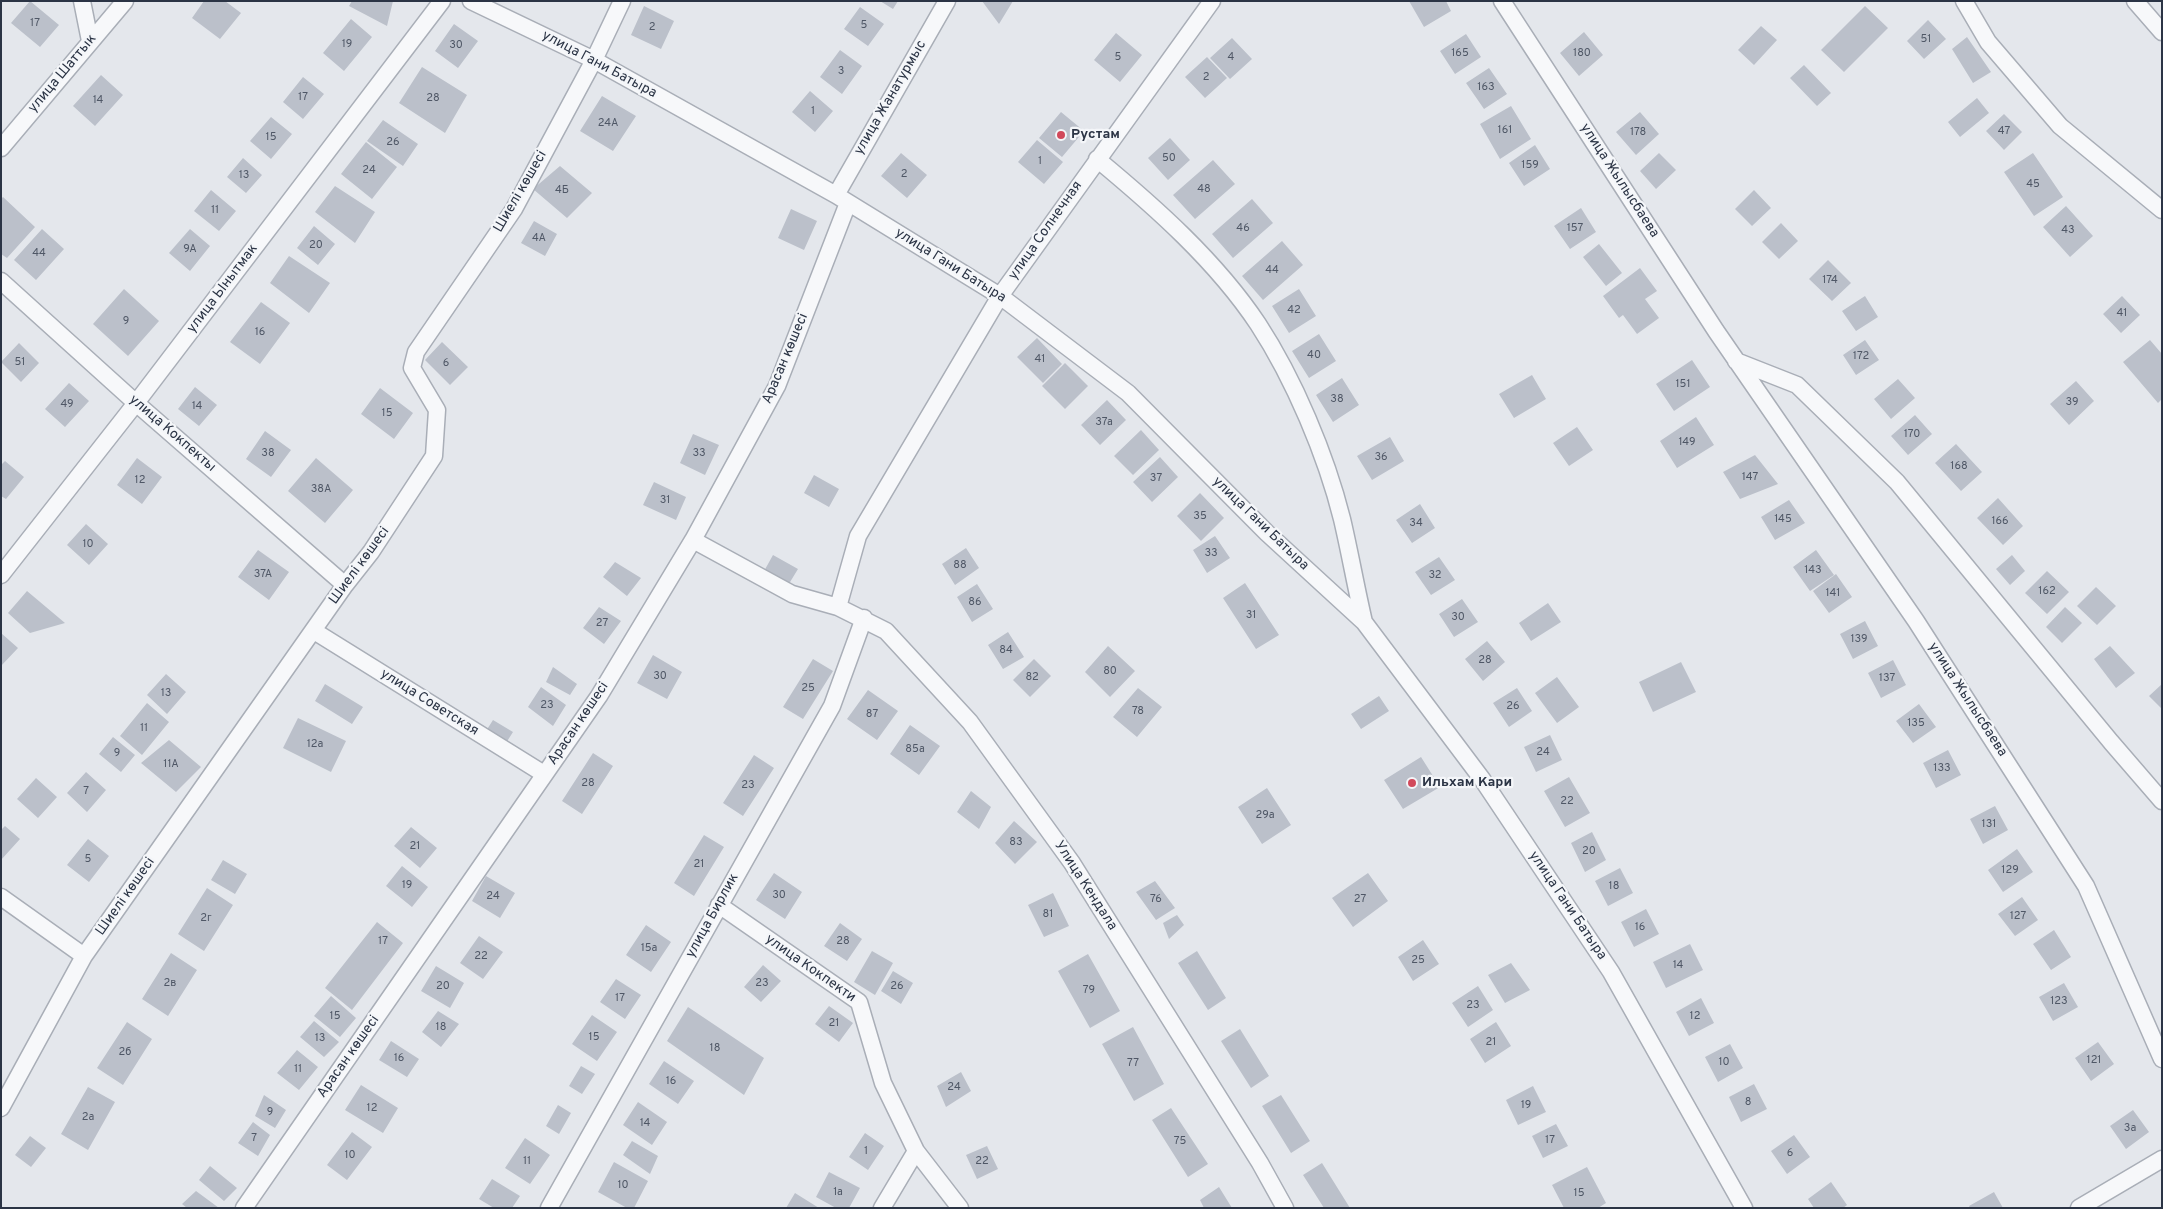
<!DOCTYPE html>
<html>
<head>
<meta charset="utf-8">
<style>
	body { margin:0 }
	#map { position:relative; width:2163px; height:1209px; overflow:hidden; background:#e4e7ec; font-family:Overpass,sans-serif }
	canvas { display:block }
	.frame { position:absolute; inset:0; border:2px solid #2b3445; pointer-events:none }
</style>
</head>
<body>
<div id="map">
<canvas width="2163" height="1209"></canvas>
<div class="frame"></div>
</div>
<script>
const g = document.querySelector('canvas').getContext('2d');
g.lineJoin = 'round';
function paint(path, color) { g.fillStyle = color; g.fill(path, 'evenodd'); }
function trace(path, color, width, dash) { g.strokeStyle = color; g.lineWidth = width; g.lineCap = dash ? 'butt' : 'round'; g.setLineDash(dash || []); g.stroke(path); }
function drawText(font, color, halo, rows, align = 'center') {
  g.font = font + ' Overpass,sans-serif'; g.lineWidth = 4.5; g.setLineDash([]); g.textBaseline = 'middle'; g.strokeStyle = halo; g.fillStyle = color; for (const [text, x, y, turn = 0] of rows) {
    g.save(); g.translate(x, y); g.rotate((+turn || 0) * Math.PI / 180); g.textAlign = isNaN(turn) ? turn : align; if (halo) g.strokeText(text, 0, 0); g.fillText(text, 0, 0); g.restore();
  }
}
paint(new Path2D(`
	M30,1L59,25L40,47L11,23Z
	M204,1H225L241,13L220,39L192,18Z
	M352,1H393L387,26L349,6Z
	M880,1H898L893,9Z
	M982,1H1013L999,24Z
	M1409,1H1446L1451,11L1424,27Z
	M644,6L674,21L661,49L631,35Z
	M1865,6L1888,28L1844,72L1821,50Z
	M860,7L884,24L868,46L844,29Z
	M351,19L372,37L344,71L323,53Z
	M1928,20L1946,39L1924,59L1907,41Z
	M454,24L478,41L458,68L435,51Z
	M1761,26L1777,40L1754,65L1738,50Z
	M1584,32L1603,55L1579,76L1560,53Z
	M1116,33L1142,55L1120,82L1094,60Z
	M1466,34L1481,57L1455,74L1440,51Z
	M1967,37L1991,72L1973,83L1952,49Z
	M1232,38L1252,59L1230,79L1210,58Z
	M840,50L862,66L842,94L820,77Z
	M1207,57L1227,78L1205,98L1185,77Z
	M1804,65L1831,93L1817,106L1790,78Z
	M422,67L467,95L445,133L399,103Z
	M1489,68L1507,94L1484,109L1466,83Z
	M101,75L123,95L95,126L73,106Z
	M303,77L324,94L303,119L283,102Z
	M810,91L833,111L815,132L792,112Z
	M602,96L636,116L613,151L580,131Z
	M1977,98L1989,113L1960,137L1948,122Z
	M1511,106L1531,139L1500,159L1480,124Z
	M1061,112L1084,131L1062,157L1039,138Z
	M1640,112L1659,134L1636,155L1616,132Z
	M2004,114L2022,132L2004,150L1986,131Z
	M271,117L292,134L271,159L250,141Z
	M383,120L418,144L403,166L367,141Z
	M1170,138L1190,160L1168,180L1148,158Z
	M1037,140L1063,162L1044,184L1018,162Z
	M366,142L397,167L372,199L341,174Z
	M1535,145L1550,169L1524,186L1509,163Z
	M901,153L927,175L907,198L881,176Z
	M1659,153L1676,170L1656,189L1640,171Z
	M2033,153L2063,197L2034,216L2004,172Z
	M243,158L262,175L246,193L227,177Z
	M1213,160L1235,184L1195,219L1173,195Z
	M560,166L592,193L567,218L533,189Z
	M335,186L375,212L355,243L315,212Z
	M211,190L236,211L219,231L194,211Z
	M1754,190L1771,208L1752,226L1735,209Z
	M3,197L35,227L7,258L1,254V199Z
	M1252,199L1273,223L1233,258L1212,234Z
	M2066,206L2093,236L2070,257L2043,227Z
	M1581,208L1596,232L1570,249L1554,226Z
	M791,209L817,221L804,250L778,238Z
	M534,221L557,234L545,256L521,243Z
	M1781,223L1798,241L1779,259L1762,242Z
	M314,226L335,244L318,265L297,248Z
	M42,229L64,249L36,280L14,260Z
	M190,229L210,246L190,271L169,253Z
	M1282,241L1303,265L1263,300L1242,276Z
	M1599,244L1622,273L1606,286L1583,257Z
	M289,256L330,283L309,313L270,283Z
	M1828,260L1851,283L1832,301L1809,279Z
	M1640,268L1657,291L1645,299L1659,318L1637,334L1623,315L1619,318L1603,296Z
	M124,289L159,321L128,356L93,324Z
	M1299,289L1316,316L1289,333L1272,306Z
	M1865,296L1878,317L1856,331L1842,311Z
	M2122,296L2140,315L2121,333L2103,314Z
	M261,302L290,323L260,364L230,342Z
	M1319,334L1336,361L1309,378L1292,351Z
	M1037,338L1062,364L1043,383L1017,357Z
	M1865,340L1879,360L1856,375L1843,355Z
	M2150,340L2162,354V399L2158,403L2123,362Z
	M442,342L468,367L450,385L425,360Z
	M19,343L39,363L21,382L1,362Z
	M1692,360L1710,387L1674,411L1656,384Z
	M1065,363L1088,386L1065,409L1042,386Z
	M1532,375L1546,399L1514,418L1499,394Z
	M1342,378L1359,405L1333,422L1316,395Z
	M1898,379L1915,398L1891,419L1874,399Z
	M2076,381L2094,401L2069,425L2050,404Z
	M69,383L89,401L65,427L45,409Z
	M195,387L217,405L199,426L178,409Z
	M380,388L413,413L394,439L361,414Z
	M1107,400L1126,420L1100,445L1081,425Z
	M1915,415L1932,434L1908,455L1891,436Z
	M1696,417L1714,445L1677,468L1660,441Z
	M1577,427L1593,450L1569,466L1553,443Z
	M1141,430L1159,450L1133,475L1114,456Z
	M265,431L291,450L271,477L246,459Z
	M693,434L719,445L705,475L680,463Z
	M1390,437L1404,461L1372,480L1357,456Z
	M1956,444L1982,472L1961,491L1935,463Z
	M1755,455L1778,484L1740,499L1723,472Z
	M1160,457L1178,477L1152,502L1133,482Z
	M137,458L162,477L142,504L117,485Z
	M316,458L353,490L325,523L288,491Z
	M5,461L24,477L6,499L1,496V465Z
	M814,475L839,489L829,507L804,493Z
	M654,482L686,497L676,520L643,505Z
	M1200,493L1224,518L1201,541L1177,516Z
	M1998,498L2023,526L2003,545L1977,518Z
	M1789,500L1805,523L1775,540L1761,517Z
	M1420,504L1435,528L1412,543L1396,520Z
	M86,524L108,544L89,565L67,545Z
	M1215,536L1230,558L1207,573L1193,550Z
	M966,548L979,568L955,585L942,564Z
	M258,550L289,572L269,600L238,577Z
	M1816,550L1834,575L1810,591L1793,567Z
	M773,555L798,569L787,587L763,573Z
	M2012,555L2025,571L2010,585L1996,569Z
	M1439,557L1455,580L1431,595L1415,572Z
	M615,562L641,578L627,596L603,577Z
	M2047,571L2069,592L2047,614L2025,593Z
	M1836,574L1852,597L1829,613L1813,591Z
	M1245,583L1279,635L1256,649L1223,598Z
	M977,584L993,609L972,622L957,597Z
	M2096,587L2116,606L2097,625L2077,606Z
	M27,591L65,623L30,633L8,613Z
	M1462,599L1478,622L1454,637L1439,614Z
	M1548,603L1561,622L1531,641L1519,623Z
	M599,607L621,621L604,644L583,628Z
	M2065,607L2082,623L2062,643L2046,627Z
	M1865,621L1878,646L1853,659L1840,634Z
	M1008,632L1024,657L1003,669L988,645Z
	M1,633L18,648L1,666Z
	M1487,641L1505,662L1483,681L1465,659Z
	M1108,646L1135,671L1110,697L1085,672Z
	M2110,646L2135,673L2116,688L2094,659Z
	M653,655L682,672L667,699L637,683Z
	M813,659L833,671L803,719L783,707Z
	M1034,659L1051,676L1030,697L1013,680Z
	M1893,660L1906,685L1881,698L1868,673Z
	M1681,662L1696,692L1653,712L1639,682Z
	M553,667L577,684L570,695L546,682Z
	M166,674L186,692L167,714L147,695Z
	M1557,677L1579,707L1557,723L1535,693Z
	M325,684L363,707L352,724L315,701Z
	M2162,684V709L2149,696Z
	M541,687L566,705L553,726L528,707Z
	M1138,688L1162,707L1137,737L1113,717Z
	M1517,688L1532,711L1509,727L1493,703Z
	M868,690L898,711L877,740L847,719Z
	M1379,696L1389,711L1361,729L1351,714Z
	M147,703L169,722L142,755L120,736Z
	M1919,704L1936,727L1913,743L1896,721Z
	M298,718L346,741L331,772L283,748Z
	M493,720L513,732L506,743L486,731Z
	M910,725L940,746L919,775L890,754Z
	M1550,735L1562,760L1536,772L1524,747Z
	M113,737L135,755L121,772L99,754Z
	M169,740L201,767L176,792L141,763Z
	M1948,750L1961,775L1936,788L1923,763Z
	M593,753L613,766L582,814L562,801Z
	M754,755L774,768L743,816L723,803Z
	M1421,757L1440,787L1403,809L1384,780Z
	M86,772L106,790L87,812L67,793Z
	M1569,777L1590,813L1565,827L1544,791Z
	M36,778L57,797L38,818L17,799Z
	M1267,788L1291,825L1262,844L1238,807Z
	M971,791L991,807L979,829L957,812Z
	M1995,806L2008,830L1983,844L1970,819Z
	M1014,821L1037,842L1015,864L995,843Z
	M5,826L20,839L1,860V830Z
	M411,827L437,848L420,868L394,846Z
	M1592,832L1606,860L1585,872L1571,843Z
	M704,835L724,847L694,896L674,883Z
	M88,839L109,856L89,882L67,865Z
	M2017,849L2033,872L2003,892L1988,870Z
	M223,860L247,874L235,894L211,880Z
	M402,866L428,887L412,907L386,886Z
	M1620,868L1633,893L1608,906L1595,881Z
	M774,873L802,892L785,919L756,900Z
	M1368,873L1388,901L1353,927L1332,898Z
	M486,876L515,893L500,918L472,901Z
	M1155,881L1175,908L1156,920L1136,892Z
	M207,888L233,905L204,951L178,934Z
	M1053,893L1069,926L1044,937L1028,905Z
	M2022,897L2038,920L2015,936L1998,914Z
	M1646,909L1659,934L1634,947L1621,922Z
	M1177,915L1184,925L1169,939L1163,923Z
	M377,922L403,943L352,1010L325,988Z
	M840,923L862,939L847,961L824,946Z
	M646,925L671,942L651,972L626,955Z
	M2054,930L2071,957L2051,970L2033,944Z
	M479,936L503,952L483,979L460,963Z
	M1423,940L1439,964L1413,981L1398,957Z
	M1690,944L1703,970L1666,988L1653,962Z
	M872,951L893,963L875,995L854,982Z
	M1197,951L1226,998L1208,1010L1178,963Z
	M171,953L197,970L168,1016L142,999Z
	M1088,954L1120,1011L1090,1028L1058,971Z
	M1511,963L1530,990L1505,1003L1488,975Z
	M763,965L781,981L761,1002L744,987Z
	M436,966L464,983L450,1008L421,991Z
	M893,971L913,983L901,1004L881,991Z
	M616,979L641,995L625,1019L600,1002Z
	M2064,983L2078,1007L2053,1021L2039,997Z
	M1478,986L1493,1010L1468,1027L1452,1003Z
	M331,996L356,1018L340,1037L314,1016Z
	M1701,998L1714,1023L1689,1036L1676,1012Z
	M829,1006L853,1023L839,1042L815,1024Z
	M688,1007L764,1058L744,1095L667,1041Z
	M438,1011L459,1024L441,1047L422,1032Z
	M592,1015L617,1032L597,1061L572,1044Z
	M314,1021L339,1042L324,1057L300,1037Z
	M127,1022L152,1039L123,1085L97,1068Z
	M1496,1022L1511,1046L1485,1063L1470,1039Z
	M1133,1027L1164,1084L1134,1101L1102,1044Z
	M1240,1029L1269,1076L1251,1088L1221,1041Z
	M391,1041L419,1059L407,1077L379,1060Z
	M2098,1042L2114,1064L2091,1081L2075,1058Z
	M1730,1044L1743,1068L1718,1082L1705,1057Z
	M297,1050L318,1067L299,1090L277,1073Z
	M664,1061L694,1081L678,1104L649,1084Z
	M581,1066L595,1074L582,1094L569,1086Z
	M961,1072L971,1091L946,1107L937,1086Z
	M1754,1084L1767,1109L1741,1122L1729,1097Z
	M361,1085L398,1108L383,1133L345,1110Z
	M1533,1086L1546,1112L1518,1125L1506,1100Z
	M88,1087L115,1102L88,1150L61,1134Z
	M264,1095L286,1110L275,1128L255,1116Z
	M1281,1095L1310,1141L1291,1153L1262,1106Z
	M638,1102L667,1122L652,1145L623,1125Z
	M558,1105L571,1113L559,1134L546,1126Z
	M1171,1108L1208,1164L1188,1177L1152,1120Z
	M2133,1110L2149,1132L2126,1149L2110,1126Z
	M253,1122L270,1135L258,1156L238,1143Z
	M1556,1124L1568,1146L1543,1158L1532,1136Z
	M352,1132L372,1147L347,1180L327,1165Z
	M865,1133L884,1146L868,1170L849,1157Z
	M1794,1135L1810,1157L1787,1174L1771,1151Z
	M30,1136L46,1148L31,1167L15,1155Z
	M525,1138L550,1155L530,1184L505,1168Z
	M632,1141L658,1156L650,1174L623,1155Z
	M987,1146L998,1169L977,1179L966,1155Z
	M614,1162L648,1181L634,1208H627L598,1192Z
	M1322,1163L1350,1208H1324L1303,1175Z
	M210,1166L237,1188L224,1201L199,1180Z
	M1587,1167L1606,1203L1598,1208H1564L1552,1185Z
	M829,1172L860,1188L849,1208H836L816,1197Z
	M492,1179L520,1196L512,1208H494L479,1199Z
	M1831,1182L1847,1205L1843,1208H1814L1808,1199Z
	M1219,1187L1232,1208H1204L1200,1200Z
	M196,1191L219,1208H187L182,1204Z
	M1994,1192L2003,1208H1970L1969,1206Z
	M795,1193L819,1208H786Z`), '#bbc0ca');
const minor = new Path2D(`
	M82,1L90,41
	M471,1L594,60L836,195L1000,296L1128,393L1267,533L1364,622L1482,779L1611,972L1744,1208
	M1502,1L1716,331L1916,621L2086,886L2162,1059
	M1964,1L1988,42L2060,126L2162,210
	M2135,1L2162,32
	M1,148L125,1
	M1097,159C1155,207 1216,261 1258,324C1294,379 1326,455 1342,519C1350,553 1356,588 1364,622
	M836,195L947,1
	M1,281L136,403L345,585
	M1736,361L1797,385L1897,482L2111,742L2162,801
	M693,540L792,594L838,607L886,631L970,722L1072,863L1260,1163L1285,1208
	M1,575L136,403L442,1
	M838,607L858,536L1000,296L1212,1
	M314,631L544,774
	M1,897L84,956
	M719,905L859,1002L883,1083L916,1151L960,1208
	M1,1108L84,956L345,585L371,552L434,456L437,410L412,368L416,352L514,209L594,60L622,1
	M244,1208L599,696L693,540L777,386L848,203
	M549,1208L832,706L864,618
	M882,1208L916,1151
	M2079,1208L2162,1159`);
trace(minor, '#a9aeb7', 19);
trace(minor, '#f7f8fa', 16);
for (const [x, y, r, color] of [
	[1061,135,5,"#d1495b"],
	[1412,783,5,"#d1495b"]
]) { const dot = new Path2D(); dot.arc(x, y, r, 0, 2 * Math.PI); g.fillStyle = color; g.fill(dot); trace(dot, '#f4f6f9', 2); }
drawText('11px', '#4f5766', null, [
	["17",35,24],
	["5",864,26],
	["2",652,28],
	["51",1926,40],
	["19",347,45],
	["30",456,46],
	["165",1460,54],
	["180",1582,54],
	["5",1118,58],
	["4",1231,58],
	["3",841,72],
	["2",1206,78],
	["163",1486,88],
	["17",303,98],
	["28",433,99],
	["14",98,101],
	["1",813,112],
	["24А",608,124],
	["161",1505,131],
	["47",2004,132],
	["178",1638,133],
	["15",271,138],
	["26",393,143],
	["50",1169,159],
	["1",1040,162],
	["159",1530,166],
	["24",369,171],
	["2",904,175],
	["13",244,176],
	["45",2033,185],
	["48",1204,190],
	["4Б",562,191],
	["11",215,211],
	["46",1243,229],
	["157",1575,229],
	["43",2068,231],
	["4А",539,239],
	["20",316,246],
	["9А",190,250],
	["44",39,254],
	["44",1272,271],
	["174",1830,281],
	["42",1294,311],
	["41",2122,314],
	["9",126,322],
	["16",260,333],
	["40",1314,356],
	["172",1861,357],
	["41",1040,360],
	["51",20,363],
	["6",446,364],
	["151",1683,385],
	["38",1337,400],
	["39",2072,403],
	["49",67,405],
	["14",197,407],
	["15",387,414],
	["37а",1104,423],
	["170",1912,435],
	["149",1687,443],
	["38",268,454],
	["33",699,454],
	["36",1381,458],
	["168",1959,467],
	["147",1750,478],
	["37",1156,479],
	["12",140,481],
	["38А",321,490],
	["31",665,501],
	["35",1200,517],
	["145",1783,520],
	["166",2000,522],
	["34",1416,524],
	["10",88,545],
	["33",1211,554],
	["88",960,566],
	["143",1813,571],
	["37А",263,575],
	["32",1435,576],
	["162",2047,592],
	["141",1833,594],
	["86",975,603],
	["31",1251,616],
	["30",1458,618],
	["27",602,624],
	["139",1859,640],
	["84",1006,651],
	["28",1485,661],
	["80",1110,672],
	["30",660,677],
	["82",1032,678],
	["137",1887,679],
	["25",808,689],
	["13",166,694],
	["23",547,706],
	["26",1513,707],
	["78",1138,712],
	["87",872,715],
	["135",1916,724],
	["11",144,729],
	["12а",315,745],
	["85а",915,750],
	["24",1543,753],
	["9",117,754],
	["11А",171,765],
	["133",1942,769],
	["28",588,784],
	["23",748,786],
	["7",86,792],
	["22",1567,802],
	["29а",1265,816],
	["131",1989,825],
	["83",1016,843],
	["21",415,847],
	["20",1589,852],
	["5",88,860],
	["21",699,865],
	["129",2010,871],
	["19",407,886],
	["18",1614,887],
	["30",779,896],
	["24",493,897],
	["76",1156,900],
	["27",1360,900],
	["81",1048,915],
	["127",2018,917],
	["2г",206,919],
	["16",1640,928],
	["17",383,942],
	["28",843,942],
	["15а",649,949],
	["22",481,957],
	["25",1418,961],
	["14",1678,966],
	["2в",170,984],
	["23",762,984],
	["20",443,987],
	["26",897,987],
	["79",1089,991],
	["17",620,999],
	["123",2059,1002],
	["23",1473,1006],
	["15",335,1017],
	["12",1695,1017],
	["21",834,1024],
	["18",441,1028],
	["15",594,1038],
	["13",320,1039],
	["21",1491,1043],
	["18",715,1049],
	["2б",125,1053],
	["16",399,1059],
	["121",2094,1061],
	["10",1724,1063],
	["77",1133,1064],
	["11",298,1070],
	["16",671,1082],
	["24",954,1088],
	["8",1748,1103],
	["19",1526,1106],
	["12",372,1109],
	["9",270,1113],
	["2а",88,1118],
	["14",645,1124],
	["3а",2130,1129],
	["7",254,1139],
	["17",1550,1141],
	["75",1180,1142],
	["1",866,1152],
	["6",1790,1154],
	["10",350,1156],
	["11",527,1162],
	["22",982,1162],
	["10",623,1186],
	["1а",838,1193],
	["15",1579,1194]
]);
drawText('14px', '#2b3445', '#f4f6f9', [
	["улица Гани Батыра",599,65,28],
	["улица Шаттык",63,74,-50],
	["улица Жанатурмыс",891,98,-60],
	["улица Жылысбаева",1619,181,57],
	["Шиелі көшесі",521,192,-60],
	["улица Солнечная",1046,231,-55],
	["улица Гани Батыра",950,266,32],
	["улица Ынытмак",223,289,-53],
	["Арасан көшесі",786,359,-67],
	["улица Кокпекты",172,434,41],
	["улица Гани Батыра",1260,524,44],
	["Шиелі көшесі",360,566,-54],
	["улица Жылысбаева",1967,700,57],
	["улица Советская",429,703,32],
	["Арасан көшесі",579,724,-56],
	["Улица Кендала",1085,886,57],
	["Шиелі көшесі",126,897,-55],
	["улица Гани Батыра",1567,906,56],
	["улица Бирлик",713,916,-61],
	["улица Кокпекти",810,969,35],
	["Арасан көшесі",349,1057,-55]
]);
drawText('bold 14px', '#2b3445', '#f4f6f9', [
	["Рустам",1071,135],
	["Ильхам Кари",1422,783]
], 'left');
</script>
</body>
</html>
